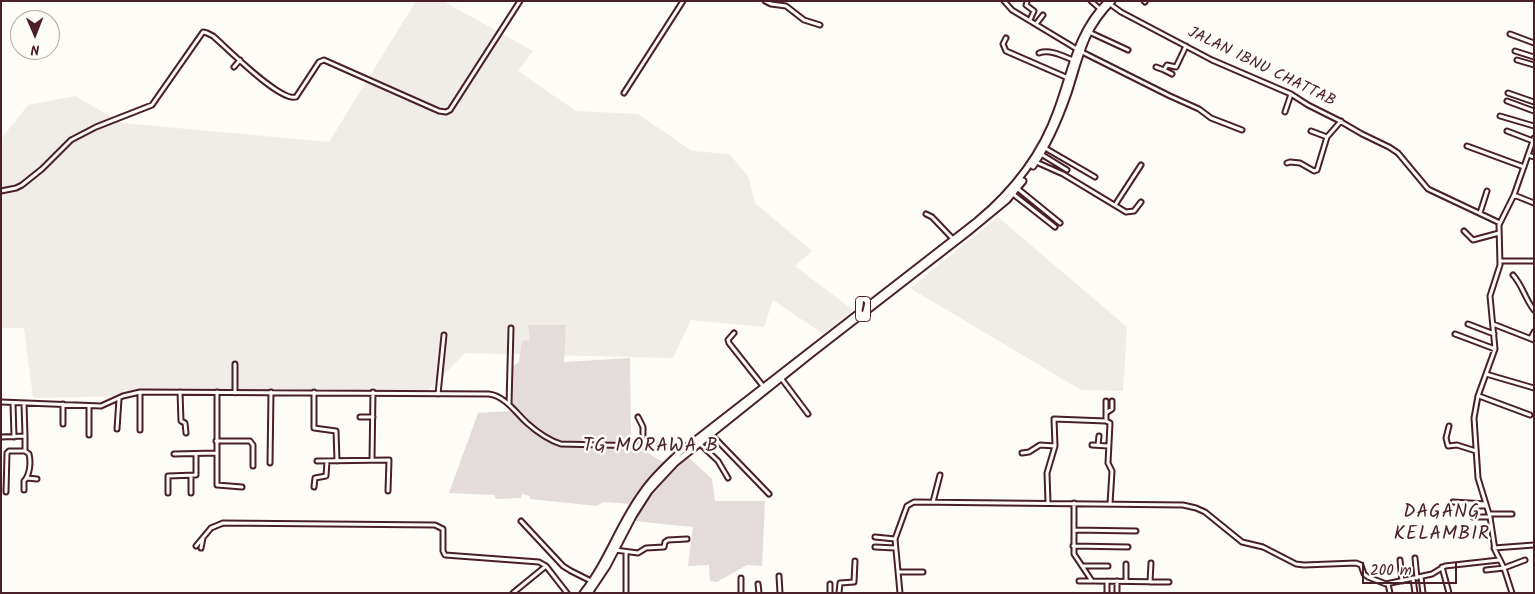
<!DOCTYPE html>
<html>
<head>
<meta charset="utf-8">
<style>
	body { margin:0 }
	#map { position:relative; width:1535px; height:594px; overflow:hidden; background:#fdfcf7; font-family:Kalam,sans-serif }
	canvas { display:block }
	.frame { position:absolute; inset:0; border:2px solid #4a1f2b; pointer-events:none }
	.north { position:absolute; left:10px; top:10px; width:50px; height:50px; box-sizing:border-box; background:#fdfcf7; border:1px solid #b5a4a5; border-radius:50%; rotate:179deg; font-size:14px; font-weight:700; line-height:20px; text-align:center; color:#4a1f2b }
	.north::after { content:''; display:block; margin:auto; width:18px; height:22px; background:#4a1f2b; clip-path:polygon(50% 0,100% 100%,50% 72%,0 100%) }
	.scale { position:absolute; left:1362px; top:562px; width:95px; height:22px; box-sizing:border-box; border:2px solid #4a1f2b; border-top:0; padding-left:6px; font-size:15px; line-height:18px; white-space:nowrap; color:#4a1f2b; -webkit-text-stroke:4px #fdfcf7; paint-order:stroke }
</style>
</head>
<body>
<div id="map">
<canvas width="1535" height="594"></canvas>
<div class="frame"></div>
<div class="north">N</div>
<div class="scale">200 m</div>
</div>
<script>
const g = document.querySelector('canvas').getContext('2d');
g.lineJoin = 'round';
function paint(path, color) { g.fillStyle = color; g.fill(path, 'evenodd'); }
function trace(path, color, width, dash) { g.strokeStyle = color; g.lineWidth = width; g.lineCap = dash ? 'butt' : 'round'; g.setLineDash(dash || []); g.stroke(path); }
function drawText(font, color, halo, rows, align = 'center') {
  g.font = font + ' Kalam,sans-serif'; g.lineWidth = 5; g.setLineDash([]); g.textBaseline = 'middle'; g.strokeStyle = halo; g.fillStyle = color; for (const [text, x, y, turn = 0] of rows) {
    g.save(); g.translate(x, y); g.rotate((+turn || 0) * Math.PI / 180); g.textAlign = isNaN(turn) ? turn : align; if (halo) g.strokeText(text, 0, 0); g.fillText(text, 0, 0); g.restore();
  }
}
paint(new Path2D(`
	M416,1H443L533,51L518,71L576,111L638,114L692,151L729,154L748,176L755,203L812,251L795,266L853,310L823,334L773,300L764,327L691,320L673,358L465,353L428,390L33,398L24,328H1V139L28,105L75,96L122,123L329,142Z
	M998,217L1127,327L1123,391L1081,390L910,288Z`), '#f0ece8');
paint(new Path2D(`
	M528,325H566L564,362L630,358L631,443L665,463L631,504L603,502L597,506L530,499V496L522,494L521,498L496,499L494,495L449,493L478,413L510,411L512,367L519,362L522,341L530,340Z
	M687,456L712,479L715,501H765L762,566L747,565L717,582L710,581L709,565L688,566L693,527L634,521C647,495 665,475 687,456Z`), '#e3dcda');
const minor = new Path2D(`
	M765,1L771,4L786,6L804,20L820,25
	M1004,1L1012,10L1080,51L1170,96L1199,109L1211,118L1242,130
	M1091,1L1100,9
	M1144,1L1145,2
	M1027,2L1026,5L1034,11L1030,20
	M1110,4L1121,12L1212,60L1291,94L1308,105L1338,120L1362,134L1389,147L1398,153L1428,189L1500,223
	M1036,24L1043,15
	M1089,32L1128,50
	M1510,34L1534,43
	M1006,38L1003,44L1006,51L1068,78
	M1515,51L1534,57
	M1039,53C1050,49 1063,56 1073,60
	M1517,60L1534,65
	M234,67L240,60
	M1156,67L1164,70L1167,65L1176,67L1186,46
	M1164,70L1172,74
	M624,93L683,1
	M1508,93L1534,102
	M1507,101L1534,111
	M1285,112L1291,94
	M1500,116L1534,126
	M1311,131L1327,137L1341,121
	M1507,131L1533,141
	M1467,146L1524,167
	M1045,148L1095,177
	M1041,154L1067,170
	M1528,155L1534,157
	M1036,162L1063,174L1126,212L1134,211L1141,202
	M1287,163L1290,162L1300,163L1314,171L1317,170L1327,137
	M1017,188L1060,223
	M1,191L16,188L22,185L42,169L71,140L96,127L152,105L203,32L207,33L213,36C227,48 280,102 296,97L319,62L324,60L439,111L446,112L450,110L520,1
	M1013,194L1055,227
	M1514,195L1534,203
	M1115,205L1141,165
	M1480,213L1487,191
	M926,214L932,217L953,239
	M1464,231L1473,240L1499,233
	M1500,261H1534
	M1513,275C1523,286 1525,299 1534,310
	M1468,324L1494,334
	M1493,324L1534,340
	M734,333L728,340L729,343L763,386
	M1455,334L1495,349
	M1531,338L1534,332
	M235,364V393
	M1486,374L1534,388
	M781,378L808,414
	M140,392V430
	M180,392L181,421L185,423L186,433
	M217,392V485L242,487
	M314,392V428L336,431L337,461
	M438,394L444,335
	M1479,396L1530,415
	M1106,401V413
	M1,402L101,406L123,396L140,392L489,394C505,396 516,413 527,423C537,432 548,440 561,444L685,447
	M13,403L14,437
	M63,404V424
	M509,404L511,328
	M360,417H373
	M638,417L643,427V446
	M1106,421V413L1112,409V401
	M1449,426L1446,438L1448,446L1457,445L1476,451
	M117,429L119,399
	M711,434L769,494
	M89,435V406
	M1,437L25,436L24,403
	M216,441H250L253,445V466
	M699,443L718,461L728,478
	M1092,445L1108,446
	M1098,445L1099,436
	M1022,453L1029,452L1040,445L1055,446
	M174,454L216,453
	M372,460L373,392
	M317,461L389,460L388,491
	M270,463L271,392
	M27,478L37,479
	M314,487L315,478L326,476L327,461
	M24,490V481C30,475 31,462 29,454L25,451
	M6,492L7,453L9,451H25V436
	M168,493V476L196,475V454
	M191,493V476
	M933,502L940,475
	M1453,502L1486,504
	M1048,503L1047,473L1055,446L1054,419L1106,421L1110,423L1108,463L1112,471L1110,504
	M1074,503V554L1092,581L1169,582
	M1469,504L1470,506H1486
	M1489,514H1512
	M1473,517H1490
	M521,521L563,566L571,571L591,581
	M1074,530L1136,531
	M875,537L895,539
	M196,546L211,528L223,523L435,525L443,529V551L445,555L539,562L546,566L567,593
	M1073,546L1128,547
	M875,547L895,548
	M201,548L203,538
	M1494,548L1534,545
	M615,550L638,553L646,548L664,547L665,542L668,540L687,539
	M1415,558L1417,578
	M1400,560L1402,581
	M1083,566H1108
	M1442,567L1449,593
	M1486,570L1504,568L1525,560
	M898,572H923
	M779,576L780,593
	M1421,577L1423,593
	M1413,579L1415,593
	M1079,581H1092
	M1107,581V593
	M1126,581V564
	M1150,582L1151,563
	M758,584L759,593
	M1388,584L1390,593
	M513,593L546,566
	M626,593V552
	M741,593V578
	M830,593V584
	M839,593L840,583L854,582L855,561
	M900,593L895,539L907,506L914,502L1183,505L1196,508L1205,512L1242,542L1263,547L1296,564L1304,565L1356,563L1361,565L1364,574L1368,577L1386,584L1432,574L1445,566L1499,560
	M1117,593V581
	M1512,593L1504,568L1495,550L1490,517L1478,478L1474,418L1478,396L1495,349L1490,296L1500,265L1499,225L1514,195L1534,138`);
const highway = new Path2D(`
	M1033,166C1049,143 1059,119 1068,93C1080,56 1083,30 1112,1
	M583,593C608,562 619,524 643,492C653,477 667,465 680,452L977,221C1013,191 1041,156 1057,111C1072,71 1076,33 1108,1
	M589,593L607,566L633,516L649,491L675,463L811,354L967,233L1007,200L1023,181`);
trace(minor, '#4a1f2b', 7);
trace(highway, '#4a1f2b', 9);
trace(minor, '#fdfcf7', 3);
trace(highway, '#fdfcf7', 5);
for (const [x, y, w] of [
	[863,309,15]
]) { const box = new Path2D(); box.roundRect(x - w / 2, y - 12.5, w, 25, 4); g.fillStyle = '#fdfcf7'; g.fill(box); trace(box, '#4a1f2b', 1); }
drawText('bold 15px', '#4a1f2b', null, [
	["1",863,309]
]);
drawText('16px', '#4a1f2b', '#fdfcf7', [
	["JALAN IBNU CHATTAB",1261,68,26]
]);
g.letterSpacing = '1px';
drawText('19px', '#4a1f2b', '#fdfcf7', [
	["TG MORAWA B",651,448],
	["DAGANG",1442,514],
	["KELAMBIR",1442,536]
]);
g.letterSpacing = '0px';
</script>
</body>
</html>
